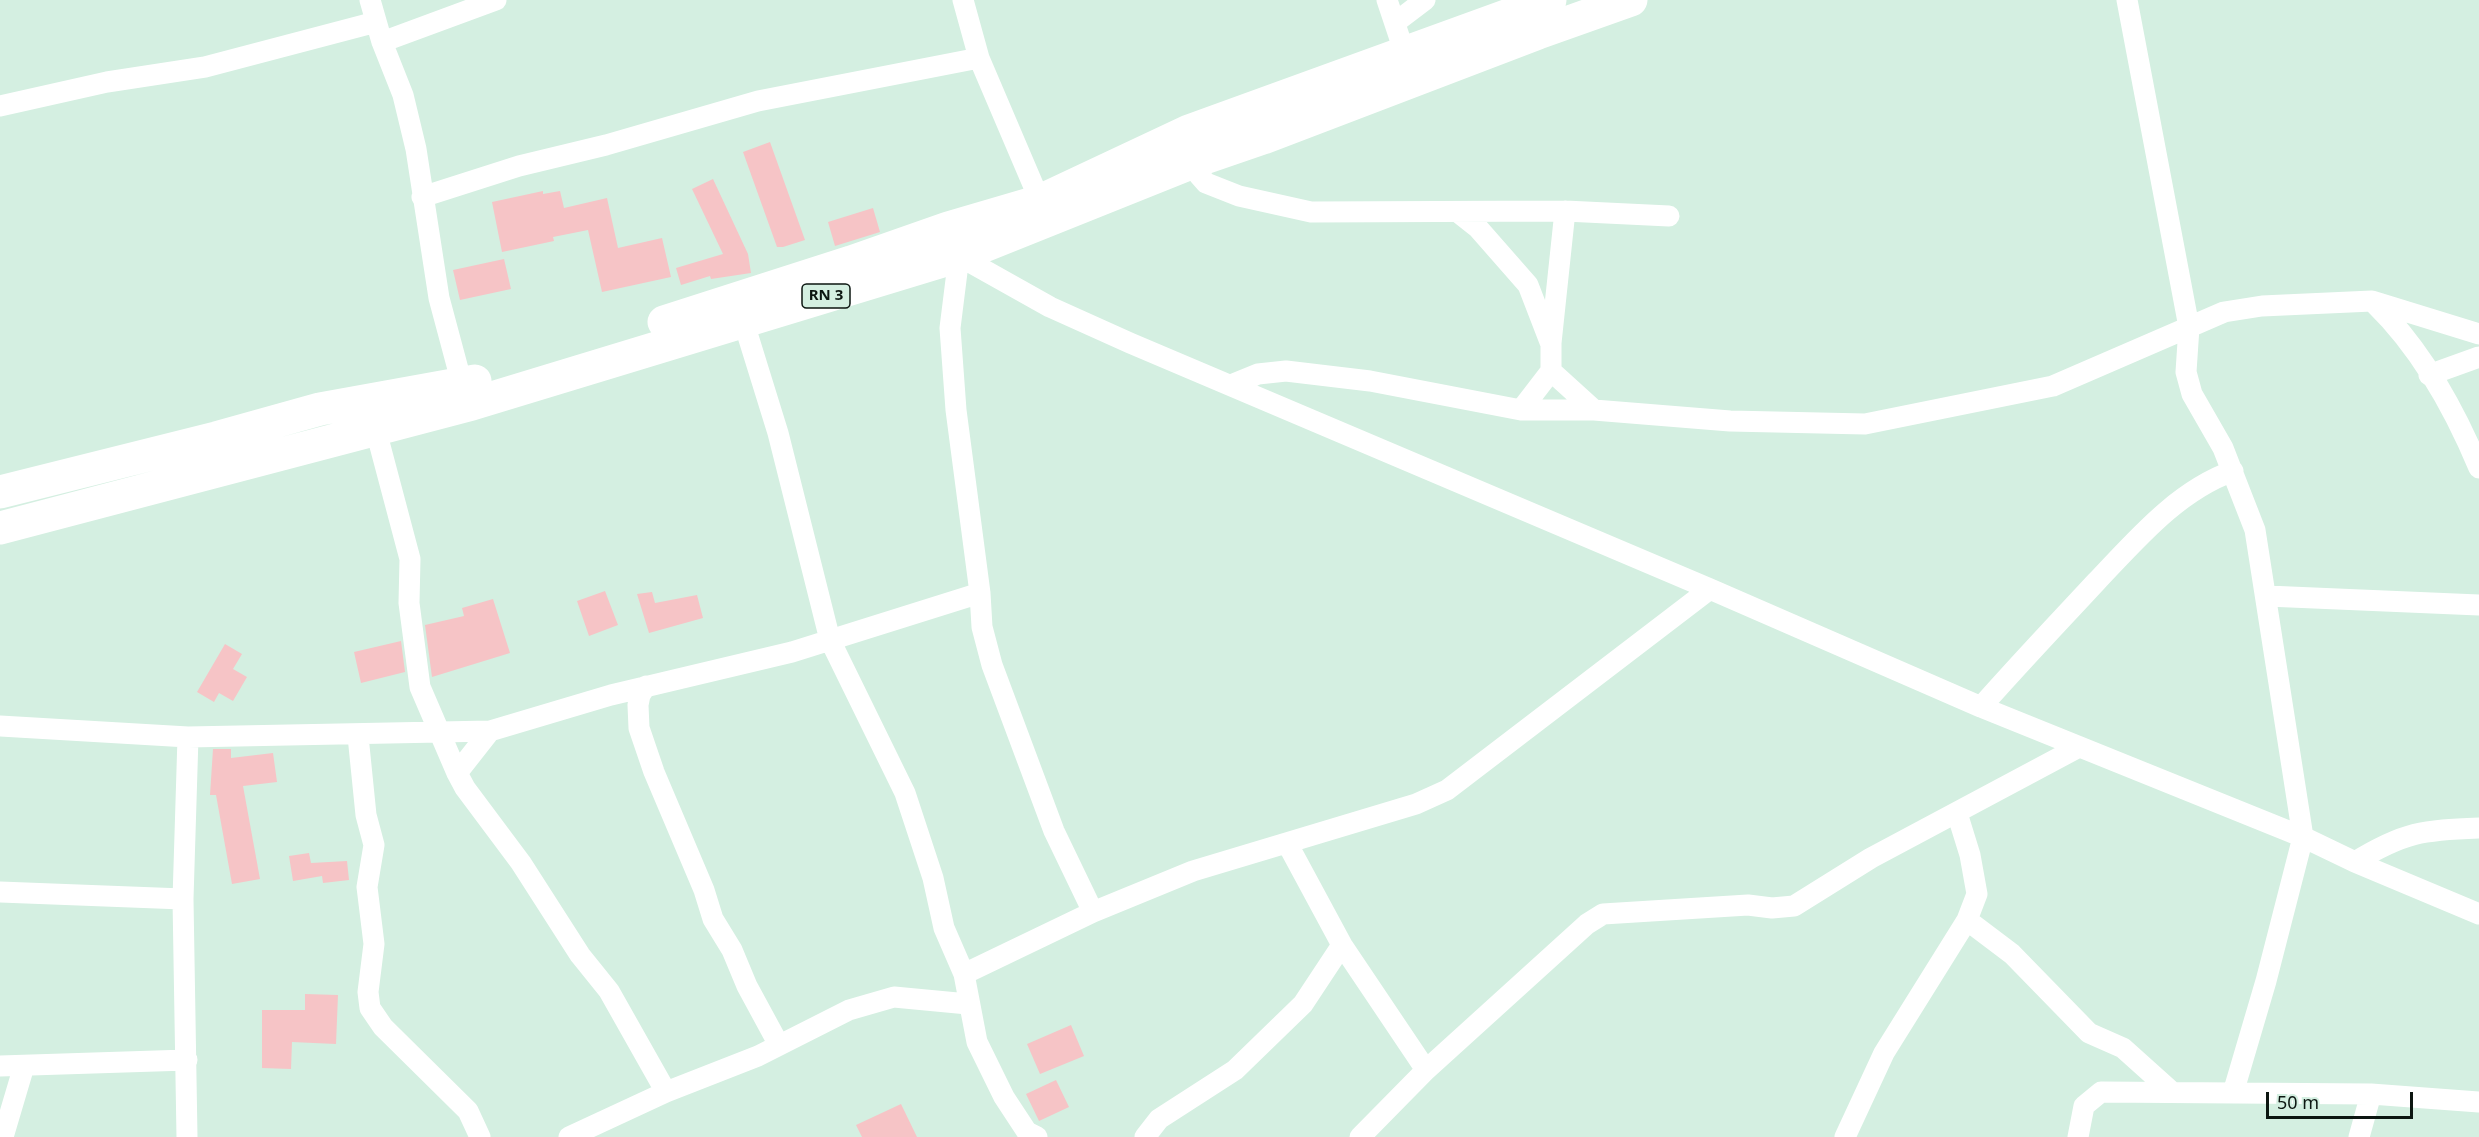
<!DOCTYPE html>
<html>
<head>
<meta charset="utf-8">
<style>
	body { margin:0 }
	#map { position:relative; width:2479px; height:1137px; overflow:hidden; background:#d4efe1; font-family:"Noto Sans",sans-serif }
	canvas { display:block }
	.scale { position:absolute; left:2266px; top:1092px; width:147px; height:27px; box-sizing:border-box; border:3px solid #0c1611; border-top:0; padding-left:8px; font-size:18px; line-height:21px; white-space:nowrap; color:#0c1611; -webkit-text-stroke:4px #d4efe1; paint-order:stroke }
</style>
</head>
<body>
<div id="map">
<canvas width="2479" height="1137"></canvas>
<div class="scale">50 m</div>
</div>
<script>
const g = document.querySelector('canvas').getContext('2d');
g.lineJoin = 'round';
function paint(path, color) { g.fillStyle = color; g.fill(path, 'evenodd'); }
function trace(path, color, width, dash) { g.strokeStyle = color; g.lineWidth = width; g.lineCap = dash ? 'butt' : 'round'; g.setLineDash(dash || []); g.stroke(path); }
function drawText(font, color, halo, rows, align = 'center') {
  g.font = font + ' "Noto Sans",sans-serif'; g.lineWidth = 5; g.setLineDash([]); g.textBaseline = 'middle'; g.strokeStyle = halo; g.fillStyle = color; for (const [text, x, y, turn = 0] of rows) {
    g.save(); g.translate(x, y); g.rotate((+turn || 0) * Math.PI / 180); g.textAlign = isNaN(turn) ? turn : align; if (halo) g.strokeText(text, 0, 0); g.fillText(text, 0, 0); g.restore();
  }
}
paint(new Path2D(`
	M770,142L805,240L783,247H777L743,152Z
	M713,179L748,254L751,273L711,279L710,276L681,285L676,268L723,254L692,189Z
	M543,191V194L560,191L564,208L607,198L618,248L662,238L671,277L602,292L588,230L553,237L554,241L502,252L492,202Z
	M873,208L880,232L835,246L828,222Z
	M504,259L511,289L460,300L453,270Z
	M605,591L618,625L589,636L577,601Z
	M652,592L655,603L697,595L703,618L649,633L637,594Z
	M493,599L510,653L432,677L425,625L464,616L462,608Z
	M401,641L405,672L361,683L354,652Z
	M225,644L242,654L233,669L247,677L233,701L219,693L214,702L197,692Z
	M213,749H231V758L273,753L277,782L243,786L260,879L232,884L216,795H210Z
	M309,853L311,863L347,861L349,880L323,883L322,876L293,881L289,856Z
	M305,994L338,995L336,1044L292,1042L291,1069L262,1068V1010H305Z
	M1071,1025L1084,1056L1040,1074L1027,1044Z
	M1056,1080L1069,1107L1039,1121L1026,1094Z
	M901,1104L917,1137H862L856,1125Z`), '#f6c4c6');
trace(new Path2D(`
	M370,0L382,42L403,95L416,149L439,298L462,384
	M963,0L979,58L1040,201
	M1387,0L1404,51
	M2127,0L2189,327L2186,372L2192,394L2223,448L2255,530L2303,837L2266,981L2233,1093
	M1396,22L1425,0
	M382,42L496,0
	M0,106L107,82L205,67L376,22
	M1196,161L1199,175L1206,183L1239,196L1311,212L1565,211L1669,216
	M422,197L519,166L606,145L758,101L979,58
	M1459,213L1478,228L1528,285L1550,342
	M2375,304C2421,349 2454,408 2479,468
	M743,320L778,433L830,640L905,793L933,878L944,928L964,974L977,1042L1004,1097L1027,1132L1037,1137
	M1551,371L1594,410
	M2429,375L2479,357
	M1231,385L1258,374L1286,371L1370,381L1521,410H1594L1730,421L1865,424L2053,386L2224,312L2262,306L2372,301L2479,334
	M1521,410L1551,371V343L1565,211
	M375,427L410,559L409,603L420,687L457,773L465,788L521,863L580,955L609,991L666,1092
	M2267,596L2479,605
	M646,686L640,695L638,705L639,728L654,772L704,890L713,919L732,950L747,986L779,1045
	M1981,707C2018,665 2057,624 2096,582C2136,540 2177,491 2233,471
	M0,726L188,737L490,731L611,695L792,652L980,593
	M358,736L366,815L374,845L367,887L374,944L368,992L370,1008L383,1027L468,1111L480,1137
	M457,773L490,731
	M1287,843L1342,945L1426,1070
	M2355,862C2404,832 2423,830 2479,828
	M0,892L183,899
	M1093,912L1054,831L992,665L982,627L980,593L956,410L950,328L959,256L1050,307L1130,343L1710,589L1981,707L2303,837L2355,862L2479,914
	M1967,920L2012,954L2089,1033L2123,1048L2172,1092
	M964,974L1093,912L1193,871L1416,804L1447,790L1710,589
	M0,1066L187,1060
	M3,1137L24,1066
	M187,1137L183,899L188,737
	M569,1137L666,1092L758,1056L849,1010L894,997L968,1004
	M1145,1137L1159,1119L1235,1070L1303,1004L1342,945
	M1360,1137L1426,1070L1587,924L1603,914L1748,905L1772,908L1794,906L1871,858L2079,747
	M1845,1137L1884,1053L1967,920L1977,894L1970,855L1957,813
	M2078,1137L2084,1106L2101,1092L2371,1094L2479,1102
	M2359,1137L2371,1094`), '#fff', 21);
trace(new Path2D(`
	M664,322L851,262L948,228L1040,201L1189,131L1550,0
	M0,492L216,438L320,409L475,381
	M0,528L472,404L959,256L1196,161L1263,138L1538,33L1631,0`), '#fff', 33);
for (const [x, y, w] of [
	[826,296,48]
]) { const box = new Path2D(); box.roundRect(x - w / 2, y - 12, w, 24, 4.5); g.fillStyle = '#d4efe1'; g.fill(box); trace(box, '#0c1611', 1.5); }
drawText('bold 15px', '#0c1611', null, [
	["RN 3",826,296]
]);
</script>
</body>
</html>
